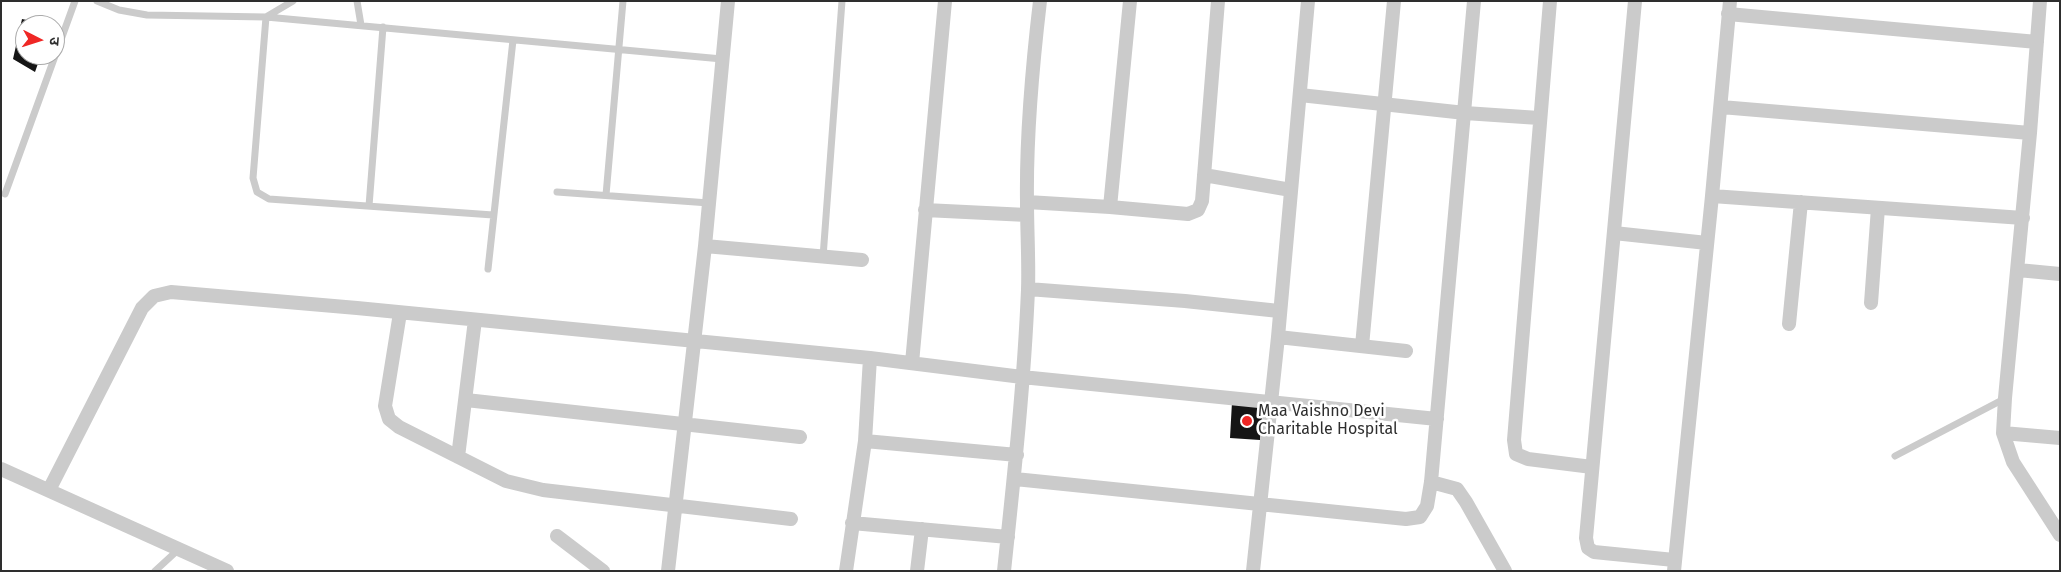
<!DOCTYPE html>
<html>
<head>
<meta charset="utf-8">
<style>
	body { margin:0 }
	#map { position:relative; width:2061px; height:572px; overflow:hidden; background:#fff; font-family:"Fira Sans","Noto Sans Devanagari",sans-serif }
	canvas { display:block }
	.frame { position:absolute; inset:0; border:2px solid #2e2e2e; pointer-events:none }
	.north { position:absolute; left:15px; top:15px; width:50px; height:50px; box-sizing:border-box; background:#fff; border:1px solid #ababab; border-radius:50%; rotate:95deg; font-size:14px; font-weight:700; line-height:20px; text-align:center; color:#2e2e2e }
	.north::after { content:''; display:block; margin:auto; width:18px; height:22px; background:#ef2725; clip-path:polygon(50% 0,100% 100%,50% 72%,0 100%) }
</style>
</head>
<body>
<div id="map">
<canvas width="2061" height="572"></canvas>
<div class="frame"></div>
<div class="north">उ</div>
</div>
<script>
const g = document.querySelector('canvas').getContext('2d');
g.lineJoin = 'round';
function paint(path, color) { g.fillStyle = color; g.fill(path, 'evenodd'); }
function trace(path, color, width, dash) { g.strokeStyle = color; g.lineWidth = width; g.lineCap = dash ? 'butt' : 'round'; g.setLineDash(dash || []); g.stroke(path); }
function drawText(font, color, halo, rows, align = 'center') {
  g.font = font + ' "Fira Sans",sans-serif'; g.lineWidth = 5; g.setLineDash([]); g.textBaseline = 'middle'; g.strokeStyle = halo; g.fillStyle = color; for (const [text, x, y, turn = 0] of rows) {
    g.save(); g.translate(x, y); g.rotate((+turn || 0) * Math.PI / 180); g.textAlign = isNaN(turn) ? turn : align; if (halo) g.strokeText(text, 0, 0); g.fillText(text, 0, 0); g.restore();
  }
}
paint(new Path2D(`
	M22,19L46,24L25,25V55H41L35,72L13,59Z
	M1232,402L1263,404L1260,440L1230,438Z`), '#151515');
trace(new Path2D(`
	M97,1L119,10L147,15L266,17L722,59
	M293,1L266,17L253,178L257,192L269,199L493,215
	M357,1L361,25
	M557,192L709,203
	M5,194L75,1
	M606,195L623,1
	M369,206L383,27
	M823,257L842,1
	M488,269L513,40
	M1895,456L2004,399
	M155,571L179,549`), '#cbcbcb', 7);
trace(new Path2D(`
	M1550,1L1514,440L1516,454L1528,459L1592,467
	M1635,1L1586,538L1588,548L1594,552L1674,560
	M1730,1L1712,196L2023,218
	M2040,1L2030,133L2005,398L2003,433L2013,462L2060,535
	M1728,14L2037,42
	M1300,95L1465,113L1539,118
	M1721,107L2030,133
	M1204,175L1291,190
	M1027,202C1026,134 1032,69 1040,1
	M1110,207L1188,214L1198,210L1202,201L1218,1
	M925,210L1027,215
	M1614,233L1707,243
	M705,246L862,260
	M2018,270L2060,274
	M1028,289L1185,301L1279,311
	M1871,303L1878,208
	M400,313L385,406L389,419L399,427L506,481L543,490L791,519
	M1789,324L1801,202
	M1278,337L1406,351
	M1362,346L1394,1
	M912,363L945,1
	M466,400L800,437
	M2003,433L2060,438
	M865,441L1017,455
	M458,457L475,320
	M1,469L227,571
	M1015,479L1406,519L1420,517L1427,506L1431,482L1474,1
	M1431,482L1457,489L1466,502L1505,571
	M49,490L142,308L154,296L171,292L357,308L870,358L1022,377L1437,419
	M852,523L1008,537
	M557,536L603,571
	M668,571L705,246L728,1
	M846,571L865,441L870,358
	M917,571L922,529
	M1004,571C1014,477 1024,384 1028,290C1029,261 1027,231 1027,202L1110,207L1130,1
	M1253,571L1278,337L1308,1
	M1674,571L1712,196`), '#cbcbcb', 14);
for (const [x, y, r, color] of [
	[1247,421,6,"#ef2725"]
]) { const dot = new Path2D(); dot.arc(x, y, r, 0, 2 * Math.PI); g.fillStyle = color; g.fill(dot); trace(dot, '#fff', 2); }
drawText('16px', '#2e2e2e', '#fff', [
	["Maa Vaishno Devi",1258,412],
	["Charitable Hospital",1258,430]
], 'left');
</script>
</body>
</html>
